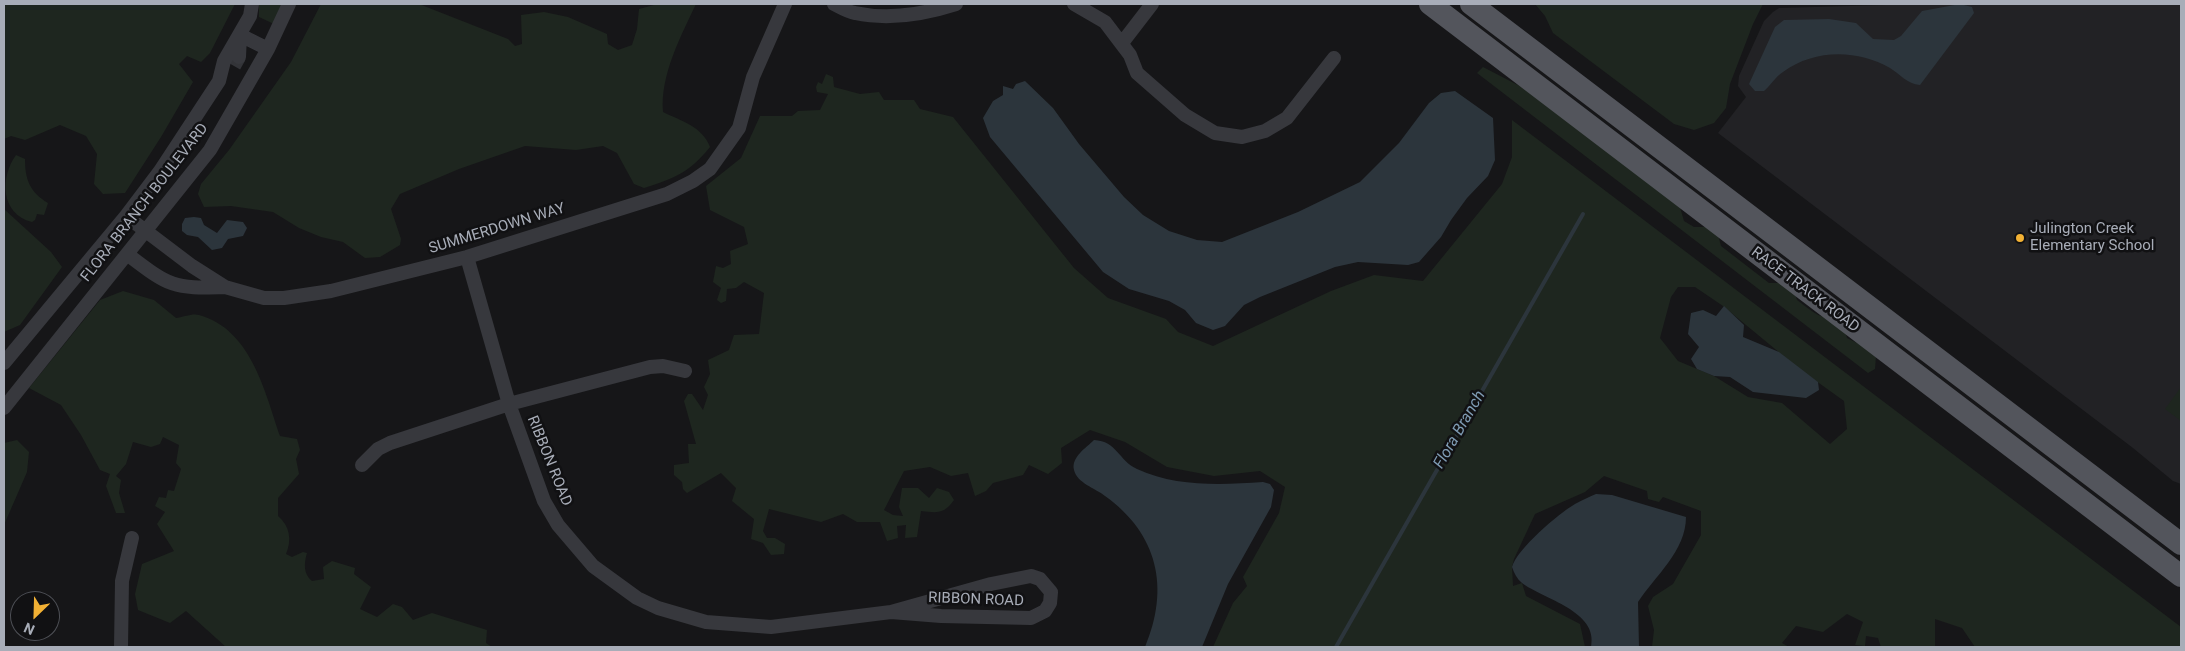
<!DOCTYPE html>
<html>
<head>
<meta charset="utf-8">
<style>
	body { margin:0 }
	#map { position:relative; width:2185px; height:651px; overflow:hidden; background:#161618; font-family:Roboto,sans-serif }
	canvas { display:block }
	.frame { position:absolute; inset:0; border:5px solid #a8adb8; pointer-events:none }
	.north { position:absolute; left:10px; top:591px; width:50px; height:50px; box-sizing:border-box; background:#111113; border:1px solid #4d4f55; border-radius:50%; rotate:204deg; font-size:14px; font-weight:700; line-height:20px; text-align:center; color:#a8adb8 }
	.north::after { content:''; display:block; margin:auto; width:18px; height:22px; background:#f2b134; clip-path:polygon(50% 0,100% 100%,50% 72%,0 100%) }
</style>
</head>
<body>
<div id="map">
<canvas width="2185" height="651"></canvas>
<div class="frame"></div>
<div class="north">N</div>
</div>
<script>
const g = document.querySelector('canvas').getContext('2d');
g.lineJoin = 'round';
function paint(path, color) { g.fillStyle = color; g.fill(path, 'evenodd'); }
function trace(path, color, width, dash) { g.strokeStyle = color; g.lineWidth = width; g.lineCap = dash ? 'butt' : 'round'; g.setLineDash(dash || []); g.stroke(path); }
function drawText(font, color, halo, rows, align = 'center') {
  g.font = font + ' Roboto,sans-serif'; g.lineWidth = 5; g.setLineDash([]); g.textBaseline = 'middle'; g.strokeStyle = halo; g.fillStyle = color; for (const [text, x, y, turn = 0] of rows) {
    g.save(); g.translate(x, y); g.rotate((+turn || 0) * Math.PI / 180); g.textAlign = isNaN(turn) ? turn : align; if (halo) g.strokeText(text, 0, 0); g.fillText(text, 0, 0); g.restore();
  }
}
paint(new Path2D(`
	M1921,4H2181V484L2173,481L2133,448L1718,133L1746,97L1738,86L1739,76L1764,21L1773,12L1779,8Z`), '#222225');
paint(new Path2D(`
	M4,4H235L210,53L201,62L187,56L179,64L193,82L161,137L125,193L103,194L94,184L97,154L86,136L60,125L25,140L11,136L4,139Z
	M259,4H282L274,24L259,17Z
	M321,4H419L508,39L515,46L522,44L521,15L544,12L568,17L607,34L608,44L618,50L632,45L637,29L639,9L658,4H696C681,36 660,75 663,112C681,121 702,126 710,147C689,173 675,178 644,188L634,184L617,153L603,146L576,150L525,146L459,169L400,194L391,209L401,239L400,245L380,257L365,258L343,242L321,237L299,228L273,212L231,206L204,207L198,194L201,184L229,150L291,62Z
	M1535,4H1763L1753,24L1730,84L1726,108L1714,123L1694,130L1674,124L1553,33L1545,16Z
	M1483,67L1537,95L1679,204L1684,221L1694,227H1707L1718,235L1721,246L1769,283H1782L1794,290L1797,300C1804,305 1813,313 1821,316C1834,321 1844,322 1847,338L1869,349L1876,356L1875,369L1868,373L1477,73Z
	M826,74L833,77L834,87L860,94L879,92L884,100H914L920,109L953,117L1074,268L1108,298L1166,319L1178,332L1213,346L1331,291L1374,275L1423,281L1502,184L1512,157V120L2181,627V647H1975L1962,628L1935,619V647H1881L1878,638L1866,636L1865,646L1855,645L1863,622L1847,614L1823,632L1796,626L1782,643L1789,647H1652L1654,630L1648,606L1653,597L1673,584L1701,535V511L1663,497L1659,502L1648,499L1647,491L1604,476L1585,492L1535,514L1514,559L1512,567L1513,586L1522,583L1526,596L1580,624L1585,647H1213L1233,603L1247,586L1243,577L1279,513L1285,487L1260,471L1214,476L1167,467L1125,442L1090,430L1061,448L1062,463L1048,474L1029,465L1023,475L993,483L986,491L975,496L968,473L951,476L930,467L904,471L884,510L893,515L903,516L899,507L902,488H918L929,498L937,488L949,492L954,500C944,514 938,513 921,511L917,537L905,538L906,525L897,526L898,538L887,541L880,522H857L843,514L821,522L769,509L763,531L767,538H775L785,544L784,554L771,555L763,543L751,539L754,519L732,501L736,488L721,473L687,493L683,489L682,482L674,475V465L689,463L688,444H696L684,401L688,394H692L703,410L708,395L704,387L710,374L708,360L729,350L734,335L759,334L764,293L744,282L736,288L727,289L726,301L721,303L717,300L721,288L713,282L716,266L723,268L731,264L730,251L748,244L744,227L710,210L706,186L741,158L760,116H792L798,111L820,110L828,94L817,92L816,87L818,82L822,84ZM1678,287H1695L1723,306L1798,368L1844,401L1847,429L1830,444L1782,403L1748,397L1714,376L1678,361L1660,338L1671,297Z
	M16,155L25,159C25,180 30,192 48,203L44,215L37,214L35,220L32,222C0,214 0,177 16,155Z
	M4,209L51,252L62,267L20,325L4,332Z
	M123,291L154,300L176,318C183,317 193,313 199,315C251,329 265,392 280,436L297,439L300,450L296,459L299,474L278,498V516C290,526 292,540 286,554L292,557L303,552L307,553C304,563 303,574 312,581L324,579L323,567L332,561L355,568L354,574L371,587L360,609L377,617L393,604L402,607L413,620L432,613L487,630L486,643L492,647H226L186,611L170,623L138,610L135,594L142,564L174,551L157,524L165,512L155,506L159,497L166,498L168,490L174,491L181,469L176,463L179,445L163,437L160,444L151,447L133,442L126,464L116,476L121,480L119,493L125,513H116L106,486L110,474L100,470L81,435L61,405L29,388L100,300Z
	M2181,387V421L2165,409Z
	M17,440L29,452L27,472L4,525V443Z`), '#1e261f');
paint(new Path2D(`
	M1960,4L1972,7L1974,13L1920,85C1907,84 1900,74 1890,68C1857,49 1814,49 1783,72C1775,77 1771,85 1764,91H1755L1749,84L1775,27L1784,20L1829,19L1856,23L1873,39L1894,40L1901,36L1922,11Z
	M1025,81L1053,108L1079,144L1124,197L1143,215L1169,231L1197,240L1222,242L1298,212L1360,182L1399,143L1429,103L1441,93L1455,91L1493,118L1495,160L1488,176L1467,198L1451,220L1441,237L1419,262L1408,265L1358,262L1335,267L1260,297L1244,305L1225,326L1213,330L1196,323L1185,310L1169,301L1129,289L1103,272L990,137L983,118L993,101L1003,95V86L1013,89L1016,84Z
	M194,217L201,218L204,225L217,233L227,220L243,222L247,228L243,236L228,239L222,248L212,250L198,237L187,235L182,231V224L185,218Z
	M1724,306L1744,325L1743,337L1779,352L1818,382L1819,390L1806,398L1753,392L1730,377L1714,376L1697,369L1691,359L1699,347L1688,334L1691,313L1703,310L1716,316Z
	M1094,440C1117,441 1119,461 1137,469C1176,487 1221,485 1263,482L1270,484L1274,490L1271,507L1228,584L1202,647H1145C1170,588 1158,534 1105,496C1095,488 1077,483 1074,470C1071,457 1086,448 1094,440Z
	M1596,494L1612,495L1686,517C1686,551 1655,576 1638,602L1639,647H1591C1599,611 1543,599 1522,583C1517,579 1514,573 1512,567C1517,549 1558,514 1575,504C1582,500 1589,497 1596,494Z`), '#2c353c');
trace(new Path2D(`
	M1336,647L1583,214`), '#2c353c', 4);
trace(new Path2D(`
	M234,66L239,57`), '#333438', 14, [14, 7]);
trace(new Path2D(`
	M834,4C840,7 848,12 855,13C888,20 925,14 956,4
	M1074,4L1105,22L1130,55L1137,73L1185,115L1215,133L1242,137L1265,131L1287,118L1334,58
	M1122,43L1152,4
	M239,57L240,35L268,49
	M126,216L192,266L225,287L264,298H284L331,291L467,257L667,194L693,181L710,169L739,128L753,77L785,4
	M127,254C169,286 172,289 225,287
	M467,257L509,404L544,501L558,525L593,566L637,598L658,608L706,622L771,627L891,612L991,584L1031,576L1040,579L1051,592L1050,603L1045,611L1031,618L941,616L891,612
	M4,363L126,216L160,171L219,81L224,61L250,16L252,4
	M4,408L210,150L268,49L289,4
	M362,465L378,449L390,443L509,404L650,367L663,366L685,371
	M121,647L122,581L132,538`), '#37383d', 14);
trace(new Path2D(`
	M1430,4L2181,576
	M1471,4L2181,544`), '#53555c', 22);
for (const [x, y, r, color] of [
	[2020,238,5,"#f2b134"]
]) { const dot = new Path2D(); dot.arc(x, y, r, 0, 2 * Math.PI); g.fillStyle = color; g.fill(dot); trace(dot, '#111113', 2); }
drawText('15px', '#a8adb8', '#111113', [
	["FLORA BRANCH BOULEVARD",145,203,-52],
	["SUMMERDOWN WAY",497,229,-17],
	["RACE TRACK ROAD",1805,290,37],
	["RIBBON ROAD",549,461,68],
	["RIBBON ROAD",976,600,2]
]);
drawText('15px', '#a8adb8', '#111113', [
	["Julington Creek",2030,229],
	["Elementary School",2030,246]
], 'left');
drawText('italic 16px', '#7f9bb3', '#111113', [
	["Flora Branch",1460,430,-60]
]);
</script>
</body>
</html>
